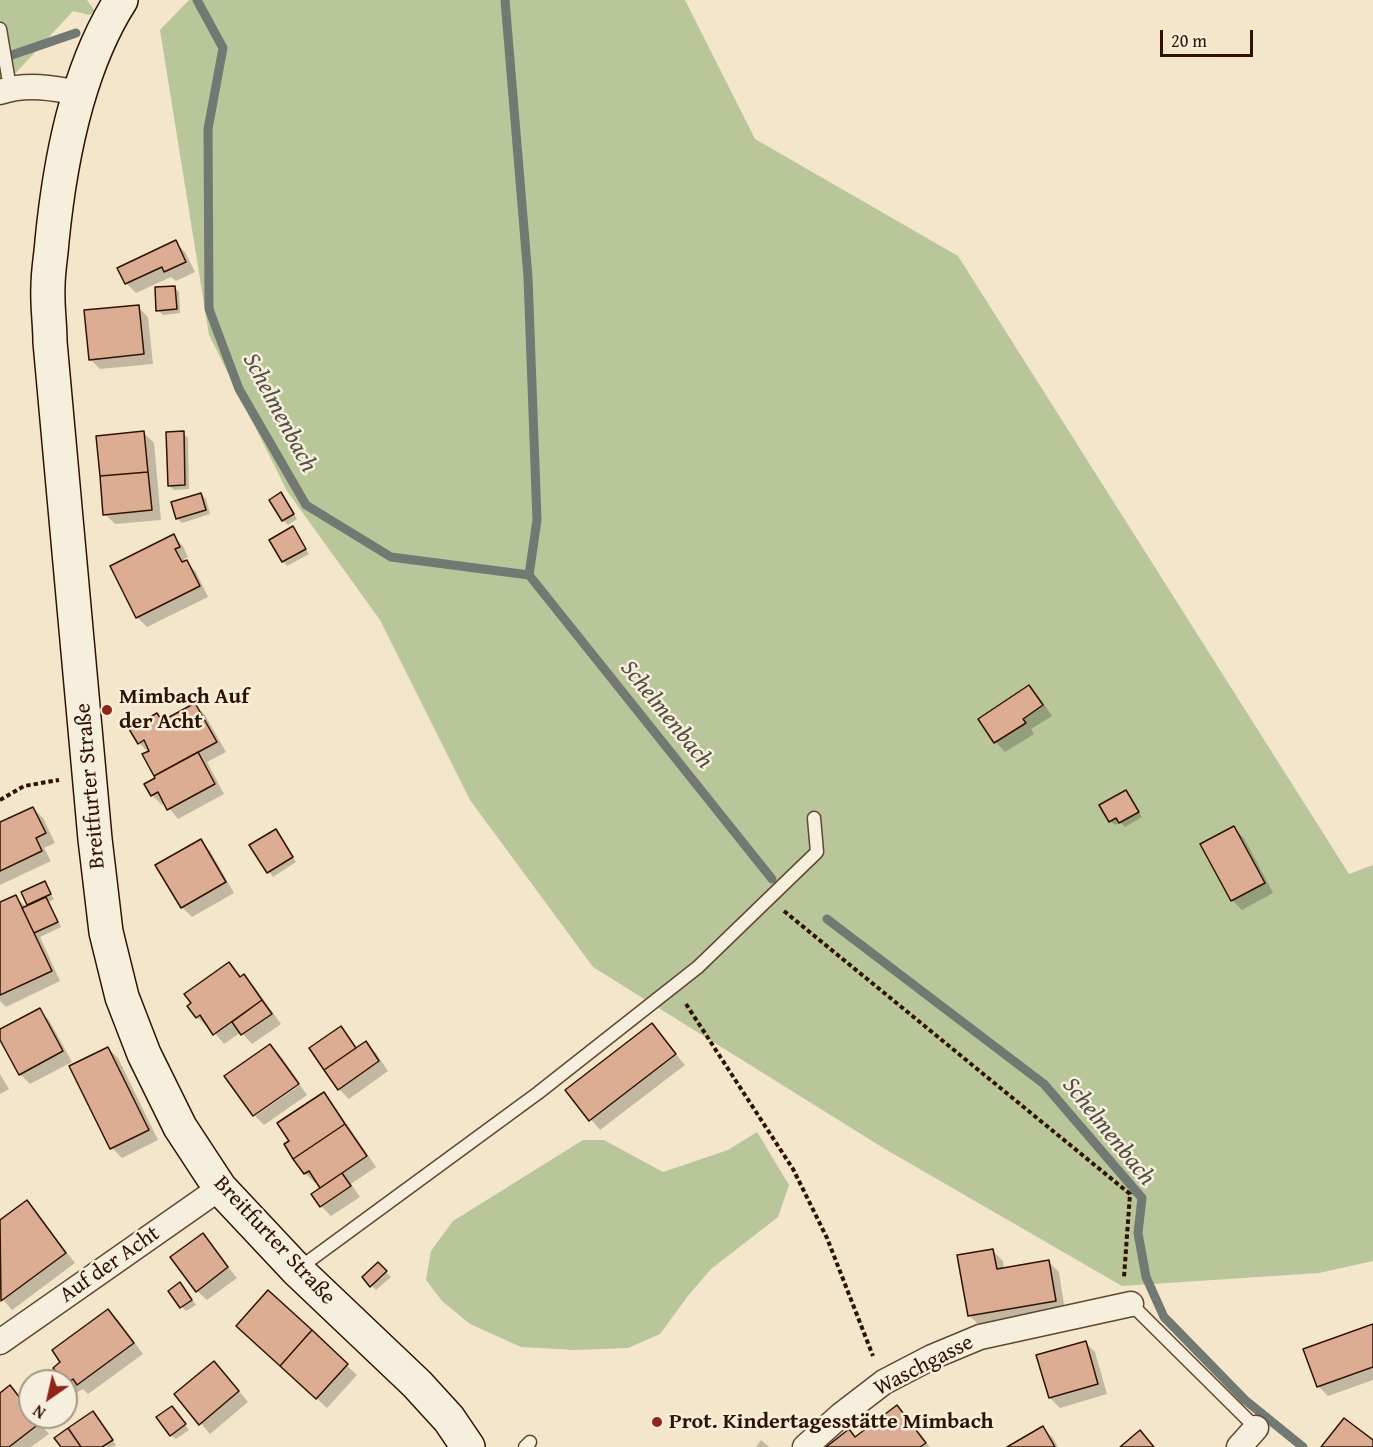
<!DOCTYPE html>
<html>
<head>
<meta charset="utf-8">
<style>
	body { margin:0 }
	#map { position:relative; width:1373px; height:1447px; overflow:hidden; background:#f3e6cb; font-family:"Gentium Book Plus",serif }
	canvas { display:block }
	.north { position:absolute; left:18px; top:1369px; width:60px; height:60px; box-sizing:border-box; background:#f7efdd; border:2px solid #a79785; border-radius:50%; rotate:214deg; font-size:16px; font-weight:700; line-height:24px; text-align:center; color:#301200 }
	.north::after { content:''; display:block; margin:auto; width:21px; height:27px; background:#8f2418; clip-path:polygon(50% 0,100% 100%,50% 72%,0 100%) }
	.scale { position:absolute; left:1160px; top:30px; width:93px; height:27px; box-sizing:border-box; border:3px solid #301200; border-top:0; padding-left:8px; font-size:18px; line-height:21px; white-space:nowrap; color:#301200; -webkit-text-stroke:4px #f7efdd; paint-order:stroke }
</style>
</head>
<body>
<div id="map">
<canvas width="1373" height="1447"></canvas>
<div class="north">N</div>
<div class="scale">20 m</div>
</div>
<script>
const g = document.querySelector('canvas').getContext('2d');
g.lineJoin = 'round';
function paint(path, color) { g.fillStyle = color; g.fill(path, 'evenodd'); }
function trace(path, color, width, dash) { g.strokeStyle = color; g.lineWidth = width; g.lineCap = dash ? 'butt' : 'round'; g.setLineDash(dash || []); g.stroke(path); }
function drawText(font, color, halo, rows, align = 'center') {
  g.font = font + ' "Gentium Book Plus",serif'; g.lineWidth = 5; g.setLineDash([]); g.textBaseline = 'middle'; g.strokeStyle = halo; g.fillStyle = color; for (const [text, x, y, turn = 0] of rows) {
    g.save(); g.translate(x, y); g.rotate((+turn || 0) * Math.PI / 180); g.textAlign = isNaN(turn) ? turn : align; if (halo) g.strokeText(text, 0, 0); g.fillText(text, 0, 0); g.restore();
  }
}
paint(new Path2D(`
	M0,0H87L95,11L89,15L73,11L13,76L0,80Z
	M189,0H685L755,139L958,256L1349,874L1373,865V1261L1319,1273L1122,1286L885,1149L593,967L470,800L380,620L287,491L209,335L160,30Z
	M757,1132L789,1185L778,1217L711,1269L687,1297L660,1334L628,1348L574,1350L521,1347L470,1324L442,1301L426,1280L431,1251L453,1221L583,1140H604L663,1172L728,1150Z`), '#b8c69a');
paint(new Path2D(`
	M175,242L185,252L195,272L176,281L171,277L136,293L126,283Z
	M174,287L179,292L180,313L163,315L158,310Z
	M138,307L148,317L153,364L100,369L90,359Z
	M144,433L154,443L161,520L115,524L105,514Z
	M183,433L188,438L189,489L174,490L169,485Z
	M201,494L206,499L210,514L182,523L177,518Z
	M285,499L297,519L288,525L283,520Z
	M293,528L309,554L287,566L283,561Z
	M173,536L183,546L188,557L184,559L196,572L208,597L147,627L137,617Z
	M1029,687L1039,697L1052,716L1031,729L1034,734L1005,752L996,742L980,719Z
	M195,705L205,715L226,752L207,762L224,794L178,819L165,803L162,805L152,795L157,779L149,753L139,743L157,715L164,722Z
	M1125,792L1142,817L1125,827L1120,822L1115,825L1110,821Z
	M33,808L43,818L55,843L44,848L51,861L0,885V824Z
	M1234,828L1244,838L1273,893L1242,910L1232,900Z
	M280,836L296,862L273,877L251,846Z
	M200,841L210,851L234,893L192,917L182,907Z
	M45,883L54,899L49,902L61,927L40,937L60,981L6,1007L0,1001V904L15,896L26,907L29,906L23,893Z
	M229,964L242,978L244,976L254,986L281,1024L252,1044L241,1032L224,1044L209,1026L207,1027L197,1017Z
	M39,1010L49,1020L72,1062L30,1084L20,1074L0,1036V1031Z
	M651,1025L685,1065L600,1130L567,1091Z
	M366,1043L376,1053L388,1071L349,1099L339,1089L357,1049Z
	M270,1045L280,1055L299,1082L253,1114Z
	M108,1048L118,1058L158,1140L122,1158L112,1148Z
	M0,1074L9,1089L0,1094Z
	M300,1085L307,1095L264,1125L255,1116Z
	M324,1094L333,1104L376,1167L351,1184L360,1197L331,1216L321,1206L322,1188L318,1181L315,1183L305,1173Z
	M26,1202L36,1212L75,1263L12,1310L0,1296V1221Z
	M202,1235L237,1278L207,1300L197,1291Z
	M993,1251L1003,1261L1004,1269L1049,1262L1059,1272L1065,1311L979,1325L969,1315Z
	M378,1264L391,1277L376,1290L364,1278Z
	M184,1288L196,1305L186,1311L182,1307Z
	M268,1293L357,1375L327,1408L248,1336Z
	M108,1311L118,1320L143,1354L88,1394L83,1389L76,1393L65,1381Z
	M1373,1326V1380L1328,1396L1318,1386Z
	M1085,1342L1095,1352L1107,1394L1060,1408L1050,1398Z
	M224,1373L248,1402L210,1434L176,1394Z
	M10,1387L30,1410V1417H35L49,1434L31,1447H0V1395Z
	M897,1407L930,1447H828L849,1431L856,1438Z
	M176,1412L189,1430L176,1439L171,1435Z
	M93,1413L116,1445L113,1447H63Z
	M1043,1428L1053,1438L1058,1447H1010Z
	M761,1440L769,1447H756Z`), '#0003');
trace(new Path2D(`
	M197,0L223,48L208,129L209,309L239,389L306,505L391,557L529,575L772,879
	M505,0L528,277L537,520L529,575
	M6,57L76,33
	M827,919L1044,1084L1142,1198L1138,1233L1146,1277L1164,1317L1245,1400L1303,1447`), '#717972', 9);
const building = new Path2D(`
	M176,240L186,262L164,272L162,267L125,284L117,268Z
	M175,286L177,309L156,311L155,287Z
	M139,305L144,354L89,360L84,310Z
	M144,431L148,472L100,476L96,436Z
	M184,431L185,485L168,486L166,432Z
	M148,472L152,510L103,515L100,476Z
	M281,492L294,514L282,521L269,500Z
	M201,493L206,510L176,519L171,502Z
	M293,526L306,549L282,562L269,540Z
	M174,534L180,547L175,549L182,562L187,560L200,586L136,618L110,566Z
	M1029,685L1043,705L1023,719L1026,723L994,743L978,719Z
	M195,703L217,742L154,776L142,754L149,751L144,740L138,744L129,729L157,713L162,721Z
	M198,752L215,784L167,810L158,792L151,796L144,784L155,778L154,776Z
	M1126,790L1139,812L1119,823L1116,818L1109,822L1099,805Z
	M33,807L46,833L36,838L42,851L0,871V822Z
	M1234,826L1265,883L1231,901L1200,844Z
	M276,829L293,857L267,873L249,845Z
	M201,839L226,882L181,908L155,865Z
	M45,881L51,894L27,905L21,892Z
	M16,895L52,971L0,995V902Z
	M46,897L58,922L34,933L22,908Z
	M229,962L240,977L244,974L262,1000L213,1035L200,1015L196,1018L187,1006L191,1003L184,994Z
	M262,1000L272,1014L241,1035L232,1022Z
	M40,1008L63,1051L19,1075L0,1040V1029Z
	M652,1023L676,1054L589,1121L565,1090Z
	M341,1026L356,1048L324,1070L309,1048Z
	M366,1041L379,1061L338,1090L324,1070Z
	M270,1044L299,1084L253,1116L224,1076Z
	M108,1047L149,1130L110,1149L69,1066Z
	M324,1092L345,1124L293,1159L284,1144L289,1141L277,1123Z
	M345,1124L367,1156L320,1188L309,1171L304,1174L293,1159Z
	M342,1173L351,1186L320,1207L311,1194Z
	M27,1200L66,1253L1,1301L0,1220Z
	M203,1233L228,1267L196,1292L170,1257Z
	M993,1249L997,1269L1049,1260L1056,1301L968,1316L957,1255Z
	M378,1262L387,1271L370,1287L362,1277Z
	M180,1282L192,1300L180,1308L168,1291Z
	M268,1290L312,1330L280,1366L236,1326Z
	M108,1309L134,1343L77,1385L73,1379L66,1384V1381H63L53,1368L60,1362L52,1350Z
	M1373,1324V1367L1317,1387L1303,1349Z
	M312,1330L348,1364L316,1399L280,1366Z
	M1086,1341L1098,1384L1049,1398L1036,1355Z
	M214,1361L239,1391L199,1425L174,1394Z
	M10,1385L30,1411V1417H35L40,1423L9,1447H0V1393Z
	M897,1405L926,1443L920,1447H826L849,1429L855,1437Z
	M172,1406L186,1424L170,1436L156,1417Z
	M93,1411L113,1440L102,1447H81L68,1428Z
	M1344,1418L1373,1440V1447H1321Z
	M1043,1426L1055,1447H1007Z
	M68,1428L81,1447H61L54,1438Z
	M1140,1430L1154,1447H1120Z`);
paint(building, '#dcad92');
trace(building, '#301200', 1.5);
const service = new Path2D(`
	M0,29L10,88
	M298,1269L538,1093L698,967L817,852L814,818
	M1131,1304L1256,1428
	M525,1447L530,1442`);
const minor = new Path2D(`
	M0,92C26,83 54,88 80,93
	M0,1342L220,1188
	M805,1447L841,1415L884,1382L932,1357L980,1337L1131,1304
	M1239,1447L1256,1428`);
const secondary = new Path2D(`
	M121,0C77,69 60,160 52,241C51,256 48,271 48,286C47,305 50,323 50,342L95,839L106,932L122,997L144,1054L180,1127L220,1188L297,1270L417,1384L449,1419L468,1447`);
trace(service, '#614733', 15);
trace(minor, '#614733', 27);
trace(secondary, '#301200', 36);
trace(new Path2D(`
	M0,800L24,786L59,780
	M784,911L1130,1194L1124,1277
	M686,1004L793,1169L827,1238L873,1356`), '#301200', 4, [4.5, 3]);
trace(service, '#f7efdd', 12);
trace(minor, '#f7efdd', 24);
trace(secondary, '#f7efdd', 33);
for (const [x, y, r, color] of [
	[107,710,6,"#8f2418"],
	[657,1422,6,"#8f2418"]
]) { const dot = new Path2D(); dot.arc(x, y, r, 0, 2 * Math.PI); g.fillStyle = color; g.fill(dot); trace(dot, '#f7efdd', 2); }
drawText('bold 22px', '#301200', '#f7efdd', [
	["Mimbach Auf",119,697],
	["der Acht",119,722],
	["Prot. Kindertagesstätte Mimbach",669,1422]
], 'left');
drawText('22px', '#301200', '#f7efdd', [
	["Breitfurter Straße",91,786,-95],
	["Breitfurter Straße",274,1241,47],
	["Auf der Acht",110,1265,-35],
	["Waschgasse",924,1366,-27]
]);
drawText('italic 24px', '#564e42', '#f7efdd', [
	["Schelmenbach",279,413,62],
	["Schelmenbach",666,715,51],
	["Schelmenbach",1108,1132,51]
]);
</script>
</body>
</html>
